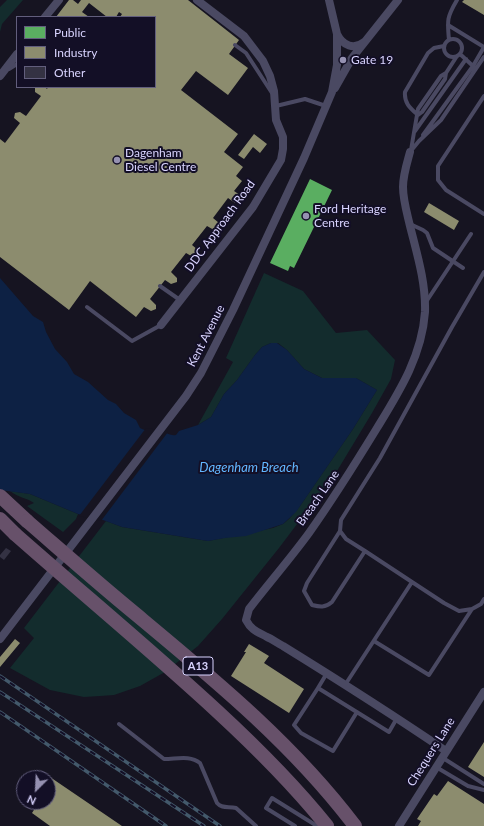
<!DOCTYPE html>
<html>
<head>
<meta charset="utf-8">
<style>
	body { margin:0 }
	#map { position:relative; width:484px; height:826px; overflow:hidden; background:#161421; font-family:Lato,sans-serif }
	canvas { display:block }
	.legend { position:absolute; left:16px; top:16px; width:140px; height:72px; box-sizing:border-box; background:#130f26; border:1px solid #625e7d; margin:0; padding:5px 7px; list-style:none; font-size:12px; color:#d9d4ff }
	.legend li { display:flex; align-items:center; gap:8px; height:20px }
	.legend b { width:20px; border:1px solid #625e7d }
	.north { position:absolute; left:16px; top:770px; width:40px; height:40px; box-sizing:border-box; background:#130f26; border:1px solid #625e7d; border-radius:50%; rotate:204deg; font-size:11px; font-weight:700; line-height:16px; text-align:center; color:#d9d4ff }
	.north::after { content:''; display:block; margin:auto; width:14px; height:18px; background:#9591b1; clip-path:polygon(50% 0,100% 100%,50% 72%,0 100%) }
</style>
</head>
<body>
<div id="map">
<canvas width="484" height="826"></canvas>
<ul class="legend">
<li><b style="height:11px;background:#5aae61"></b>Public</li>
<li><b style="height:11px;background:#8c8c6e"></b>Industry</li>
<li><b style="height:11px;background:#343243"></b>Other</li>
</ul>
<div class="north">N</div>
</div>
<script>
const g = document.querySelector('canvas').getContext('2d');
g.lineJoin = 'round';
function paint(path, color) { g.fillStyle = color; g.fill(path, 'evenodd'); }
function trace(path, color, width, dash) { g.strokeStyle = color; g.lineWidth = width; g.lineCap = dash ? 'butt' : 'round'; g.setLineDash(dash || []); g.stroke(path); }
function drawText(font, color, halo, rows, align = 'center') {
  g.font = font + ' Lato,sans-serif'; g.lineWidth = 4; g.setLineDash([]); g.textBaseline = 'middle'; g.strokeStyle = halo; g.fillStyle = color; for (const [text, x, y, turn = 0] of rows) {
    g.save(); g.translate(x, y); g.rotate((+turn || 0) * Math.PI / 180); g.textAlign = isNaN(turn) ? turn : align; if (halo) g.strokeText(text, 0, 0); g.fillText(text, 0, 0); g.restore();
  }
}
paint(new Path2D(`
	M7,0H23L2,24L0,32V7Z
	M264,273L303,291L336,333L367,330L395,360L391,379L372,413L337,471L279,548L222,619L198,646L165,672L140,686L114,695L100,696L84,697L50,690L10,668L34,638L24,628L106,521L122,527L208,541L273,528L283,524L289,519L300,506L353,429L377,390L356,378H322L304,369L287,350L278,343H271L262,347L255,355L237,380L224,394L211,417L198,425L233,362L226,358Z
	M10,491L30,494L78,514L76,519L63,532L27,506L34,503C25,497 19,498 10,491Z`), '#132c2d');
paint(new Path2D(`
	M0,278L33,316L43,322L46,332L55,349L67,362L74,374L88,382L108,400L116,404L124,413L136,420L140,428C147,432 155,431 163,432C168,433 170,436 176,435L179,431L198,425L211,417L224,394L237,380L255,355L262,347L271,343H277L287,350L304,369L322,378H356L377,390L353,429L296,512L283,524L246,536L225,538L208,541L122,527L103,520L78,514L30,494L0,490Z`), '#0d2144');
paint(new Path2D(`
	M146,428L166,431L168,432L101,521L79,516Z`), '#161421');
paint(new Path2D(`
	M310,179L332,190L294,268L290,266L288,271L270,263Z`), '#5aae61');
paint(new Path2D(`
	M69,0H73L78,4L81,0H188L239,40L229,54L248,68L228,95L196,71L181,90L238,134L224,152L243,167L236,176L242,181L234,191L240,195L241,199L239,202L235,203L228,198L213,218L219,223V228L214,230L207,226L192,245L198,250V255L193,257L186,253L171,272L177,278V282L171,284L165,280L150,299L156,305V309L151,311L144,307L136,317L90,281L69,310L0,257V139L5,143L20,123L14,118L15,113L20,112L26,116L41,96L35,92V87H45L47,89L48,87H155V17H120L122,14L119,12L116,17H107L89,3L82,12L89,17H56Z
	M464,0H484V15L462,2Z
	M254,134L267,144L260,153L253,147L244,159L238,155Z
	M429,203L459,221L454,230L424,212Z
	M15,639L20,643L0,667V657Z
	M249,644L269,656L264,663L304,689L289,713L231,676L246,652H244Z
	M484,742V777L468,767Z
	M46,774L47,775L122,826H50L32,813L39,802H48V778H43Z
	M448,781L484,804V826H418L421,821L417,819L434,794L437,796Z`), '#8c8c6e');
paint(new Path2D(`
	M6,548L11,551L4,560L0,557V555Z`), '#343243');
trace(new Path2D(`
	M448,25L484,47
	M444 48a9 9 0 1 1 18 0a9 9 0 1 1-18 0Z
	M449,40C447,20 447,17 457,0
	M235,45L246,53L272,93
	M460,54L474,67
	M9,69L17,64
	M484,96L438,166V180L446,190L484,214
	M276,106L305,99L326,106
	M418,115C410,108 404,103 405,92L428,53L434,48L444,46
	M418,115L422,112L445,79L446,73
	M415,131L466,59
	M423,135L473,66L484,47
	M411,150L418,109L441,76L446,73L457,56
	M410,152L419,141L441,120L484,57
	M410,224L423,230L427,233L433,248L463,268
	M160,286L180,300
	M426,302L471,234
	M87,307L132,341L161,325
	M340,531L307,583L304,591L312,605C320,607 325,608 332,602L365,551L412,582
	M365,551L346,539L340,531L341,520L380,458L452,327L484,272
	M374,641L429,675L472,609L481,604L484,599
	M327,673L318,688L389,732L397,718
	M345,685L412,582L444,603L459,611L472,609
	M318,688L294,725L301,733L333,751L357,712
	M119,724L164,759C177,759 190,755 200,763L217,803C222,809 229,806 236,808L256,826
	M443,758L484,784
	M436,767L468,786L484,790
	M295,826L266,808L272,798L317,826`), '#4a4962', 4);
trace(new Path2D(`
	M45,17L59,0
	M337,34C343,46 354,50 364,42
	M0,76L17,54
	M335,88L352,58L398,0
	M410,152C407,163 403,175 403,187C403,200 407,213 410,226C417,254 426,283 425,312C422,356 399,392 377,428C355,464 333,499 309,533C290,559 269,583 249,609L246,620C251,630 258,632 267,637C272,639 277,643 283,646C338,680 393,715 446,751
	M161,325L253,207L281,160L283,149V137L276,120L274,91L270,76L263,61L244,36L197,0
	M0,639L186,396L201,373L233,310L304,158L332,92L337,65V34L329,0
	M399,826L484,692`), '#4a4962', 8);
trace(new Path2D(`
	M0,496L27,521
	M0,519L15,534`), '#67516a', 14);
const rail = new Path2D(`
	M0,676L220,826
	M0,692L204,826
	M0,712L166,826`);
trace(rail, '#43596b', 3.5);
trace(rail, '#130f26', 2, [6]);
trace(new Path2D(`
	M27,521C64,553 100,585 138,616C215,680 294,745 355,826
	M15,534C83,594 152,651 218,712C257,748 294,785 327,826`), '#67516a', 14);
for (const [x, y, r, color] of [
	[343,60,4,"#9591b1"],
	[117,160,4,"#9591b1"],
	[306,216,4,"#9591b1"]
]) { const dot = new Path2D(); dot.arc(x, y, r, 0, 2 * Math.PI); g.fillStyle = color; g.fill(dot); trace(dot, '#130f26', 1.5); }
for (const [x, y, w] of [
	[198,666,30]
]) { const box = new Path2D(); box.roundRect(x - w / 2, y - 9, w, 18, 3); g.fillStyle = '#130f26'; g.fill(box); trace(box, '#d9d4ff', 1); }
drawText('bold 11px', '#d9d4ff', null, [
	["A13",198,666]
]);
drawText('12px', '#d9d4ff', '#130f26', [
	["Gate 19",351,60],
	["Dagenham",125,153],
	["Diesel Centre",125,167],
	["Ford Heritage",314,209],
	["Centre",314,223]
], 'left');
drawText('12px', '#d9d4ff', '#130f26', [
	["DDC Approach Road",220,226,-54],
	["Kent Avenue",206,336,-63],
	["Breach Lane",318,498,-55],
	["Chequers Lane",431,752,-58]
]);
drawText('italic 13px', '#62b6ff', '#130f26', [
	["Dagenham Breach",249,468]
]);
</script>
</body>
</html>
